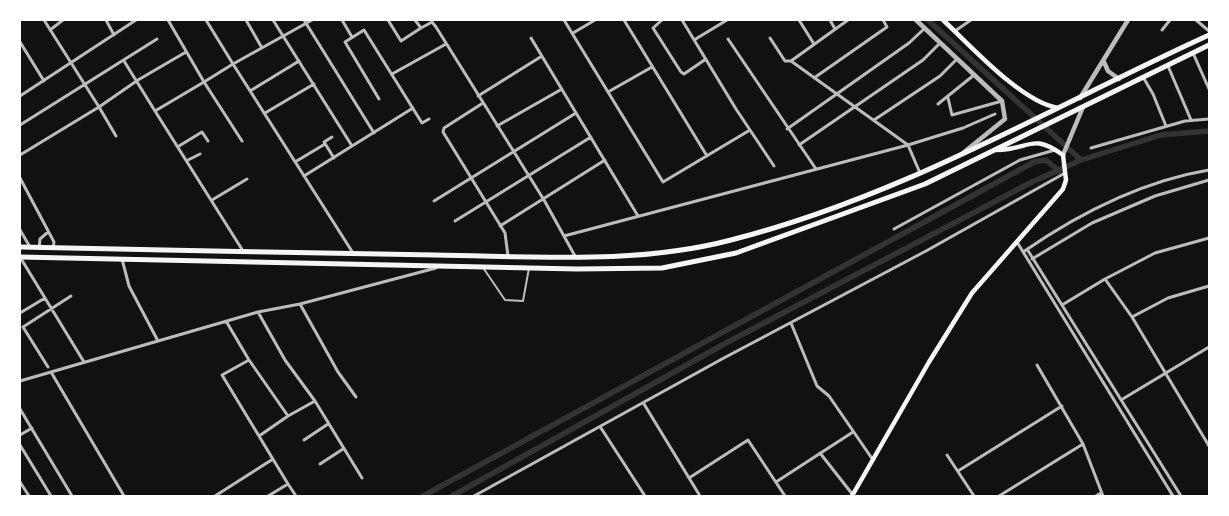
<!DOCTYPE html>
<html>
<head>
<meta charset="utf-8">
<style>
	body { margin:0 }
	#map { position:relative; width:1229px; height:516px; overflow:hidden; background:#111; font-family:"Crimson Pro",serif }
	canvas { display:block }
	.frame { position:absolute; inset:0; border:21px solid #fff; pointer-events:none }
</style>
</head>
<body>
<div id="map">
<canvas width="1229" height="516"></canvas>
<div class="frame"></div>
</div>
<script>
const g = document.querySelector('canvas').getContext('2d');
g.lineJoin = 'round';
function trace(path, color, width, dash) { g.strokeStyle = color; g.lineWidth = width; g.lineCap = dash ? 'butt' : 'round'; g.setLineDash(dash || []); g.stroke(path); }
trace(new Path2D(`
	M928,20L1081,160
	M423,496L1034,162L1046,160L1059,171
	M452,496L726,343L1032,182L1081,160L1161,135L1209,131`), '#333', 5.5);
trace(new Path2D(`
	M484,269L505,300L523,301L529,268`), '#bcbcbc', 2);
trace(new Path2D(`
	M106,20L114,35
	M168,20L204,82L233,64L206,20
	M246,20L262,48
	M273,20L352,146
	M304,20L374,133
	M312,20L233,64L353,253
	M342,20L352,37
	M388,20L401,41L421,28
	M415,20L421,28L432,22L436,27L544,200L575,256
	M564,20L663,182L750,130
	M624,20L707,156
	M662,20L653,28L681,72L684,74L706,59
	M682,20L736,109L774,166
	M799,20L814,44
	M830,20L835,29
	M1196,20L1209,31
	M50,30L63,20
	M1162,30L1170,20
	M955,31L971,20
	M573,33L595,20
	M531,38L638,216
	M770,38L785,61H791L908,145L920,173
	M728,39L816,169
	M694,40L727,20
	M20,42L44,81
	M1193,53L1209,89
	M124,61L155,111L204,82L242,141
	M791,61L848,20
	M1168,66L1191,120
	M392,74L446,44
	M1143,77L1153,94L1166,126
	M814,78L887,27L883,20
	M250,91L299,61
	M608,92L652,67
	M20,96L136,20
	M478,96L542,56
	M948,98L952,115L1002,101
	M379,99L345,42L364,30L422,123L429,119
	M483,103L444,128L443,132L505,233L508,256
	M938,104L974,75
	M155,111L243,251
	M265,113L314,84
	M874,120L940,76L957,59
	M20,125L157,39
	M497,126L562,89
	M787,129L909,43L925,28
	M116,136L99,107L138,80L186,52
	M332,137L324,142L334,158
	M799,145L923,60L940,43
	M179,146L202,132L208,141
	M1091,148L1185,121L1209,119
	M20,155L99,107L44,20
	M188,160L200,154
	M295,162L325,144
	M304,176L413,108
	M20,178L54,242L53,248
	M212,200L247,179
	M434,201L576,113
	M455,221L591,137
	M500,226L605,160
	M894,229L1020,160L1055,150
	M20,230L30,247
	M564,236L908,145L963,128L995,114
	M1209,238L1155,253L1105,279L1132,317L1168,298L1209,286
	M1017,242L1173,496
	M39,248L40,239L48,232
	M1027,249L1181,496
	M1023,252C1078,214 1143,181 1209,170
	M20,257L84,362
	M122,259L129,286L158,341
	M1032,259L1092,223L1155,196L1209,180
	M300,304L338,372L356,397
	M1062,305L1105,279
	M258,312L285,360L315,401L288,416
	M20,313L45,298
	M1132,317L1209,446
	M226,321L249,360L222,375L288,484
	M791,323L817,386L829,396L873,460
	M249,360L288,416L259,436
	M1037,365L1083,444L1103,496
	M48,367L23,327L71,296
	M51,372L124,496
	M20,381L258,312L300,304L436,268
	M1121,400L1209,347
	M315,401L362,478
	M644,404L700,496
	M20,409L72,496
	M601,428L645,496
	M20,435L32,428
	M304,440L328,424
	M20,445L51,496
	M820,453L853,495
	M947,455L974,496
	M320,464L343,449
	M958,471L1062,406
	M689,478L748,440L785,496
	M20,482L29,496
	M776,482L853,432
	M215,496L273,459
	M268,496L288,484L296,496
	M474,496L722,359L926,251L1065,173
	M999,496L1083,444
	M1096,496L1101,493`), '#bcbcbc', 3);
trace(new Path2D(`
	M916,20L1002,101L1005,119L963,153
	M1104,62L1108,71L1119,79
	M1080,98L1128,20
	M1063,155L1083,107`), '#bcbcbc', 4.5);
trace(new Path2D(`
	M943,20C971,46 1021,102 1058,108
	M852,496L929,362L972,293L1063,189L1066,180L1063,155C1031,132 1030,150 996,150`), '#f5f5f5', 4.5);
trace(new Path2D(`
	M20,247C158,250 297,253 435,255C533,256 636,265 731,240C901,197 1051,107 1209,35
	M20,257L577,269L662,268L736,253L925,184L1209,45`), '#f5f5f5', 5);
</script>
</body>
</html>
